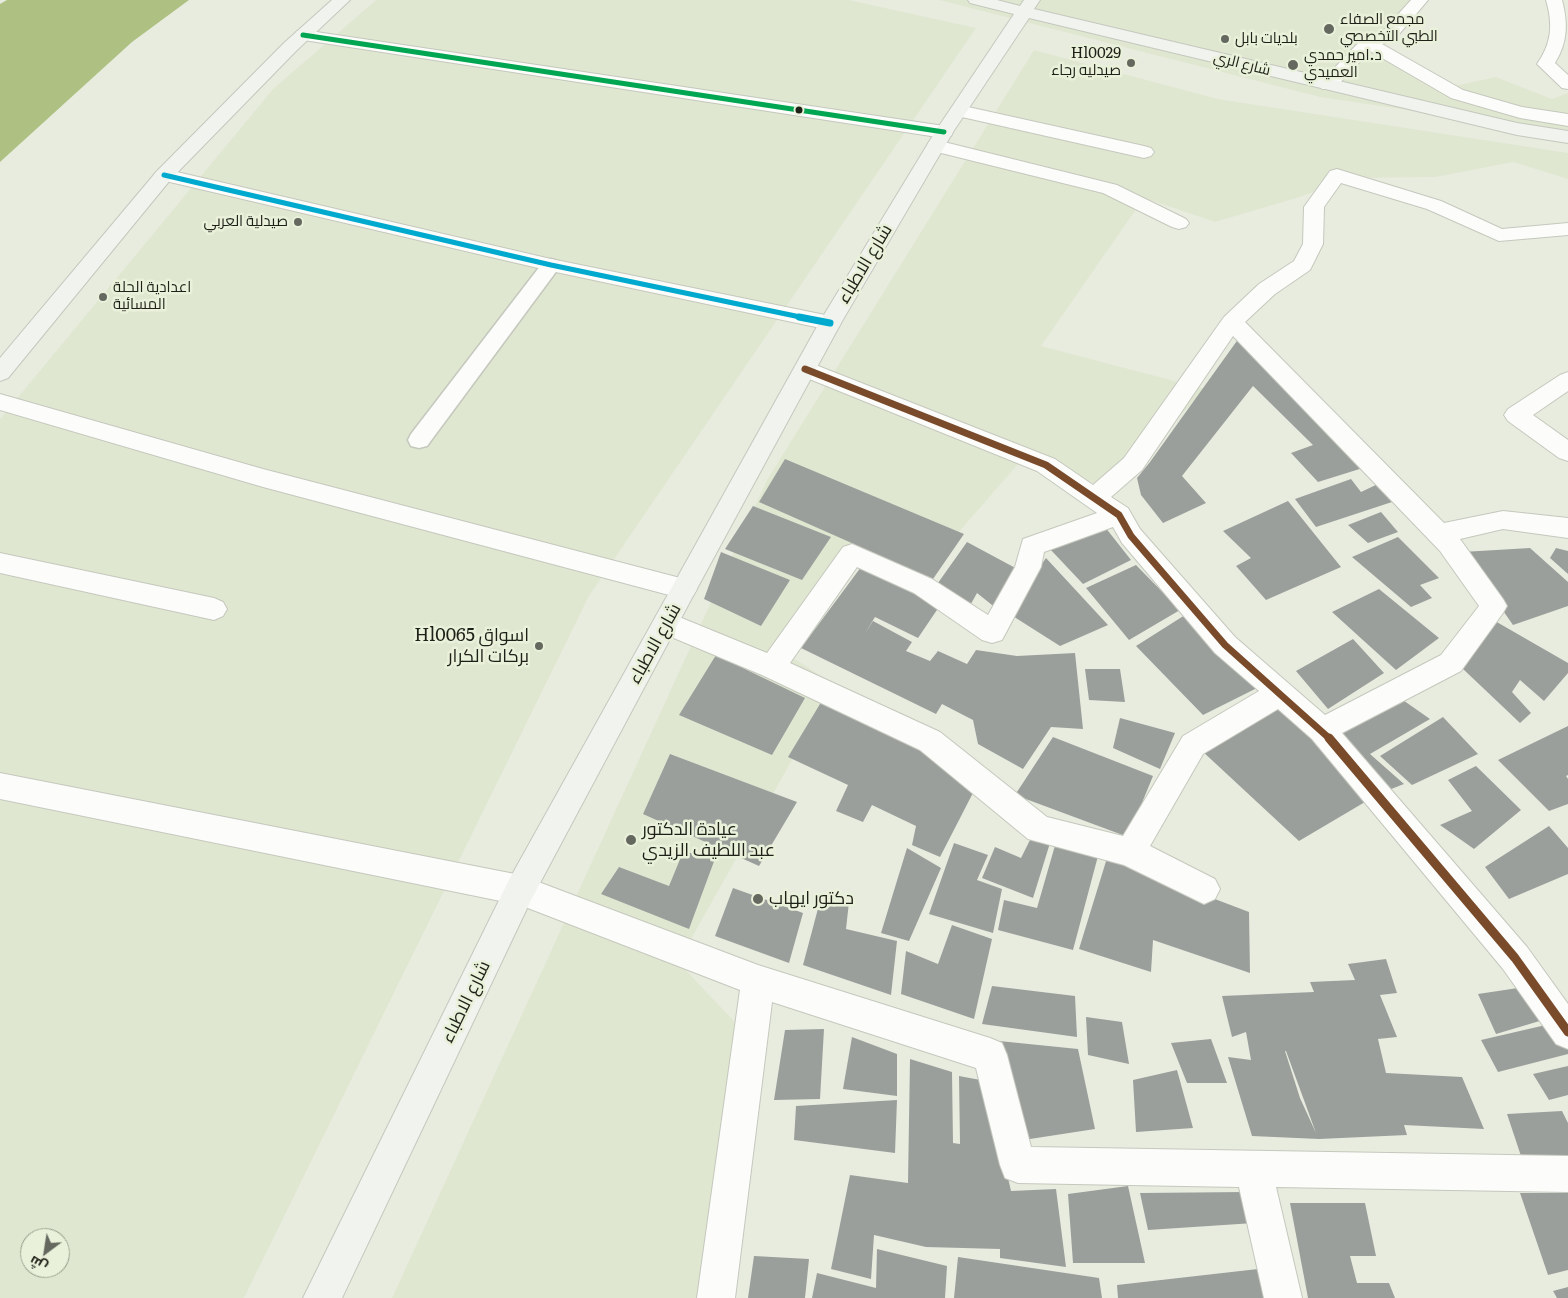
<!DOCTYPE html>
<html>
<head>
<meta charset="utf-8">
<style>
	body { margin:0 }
	#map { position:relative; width:1568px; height:1298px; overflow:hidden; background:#e8ecdf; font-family:Literata,Cairo,serif }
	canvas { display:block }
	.north { position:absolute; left:20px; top:1228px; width:50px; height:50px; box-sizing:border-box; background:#e9f1da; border:1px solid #989e8c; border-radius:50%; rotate:211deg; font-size:14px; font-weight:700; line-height:20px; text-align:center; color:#1e2118 }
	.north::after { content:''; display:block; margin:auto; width:18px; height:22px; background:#65685e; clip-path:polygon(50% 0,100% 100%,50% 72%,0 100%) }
</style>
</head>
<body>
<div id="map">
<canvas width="1568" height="1298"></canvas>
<div class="north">ش</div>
</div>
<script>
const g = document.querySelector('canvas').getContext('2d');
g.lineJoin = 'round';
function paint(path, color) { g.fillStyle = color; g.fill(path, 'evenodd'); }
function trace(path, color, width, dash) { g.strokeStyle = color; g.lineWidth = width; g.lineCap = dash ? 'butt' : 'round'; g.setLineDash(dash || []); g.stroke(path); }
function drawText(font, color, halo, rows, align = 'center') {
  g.font = font + ' Literata,Cairo,serif'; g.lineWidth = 5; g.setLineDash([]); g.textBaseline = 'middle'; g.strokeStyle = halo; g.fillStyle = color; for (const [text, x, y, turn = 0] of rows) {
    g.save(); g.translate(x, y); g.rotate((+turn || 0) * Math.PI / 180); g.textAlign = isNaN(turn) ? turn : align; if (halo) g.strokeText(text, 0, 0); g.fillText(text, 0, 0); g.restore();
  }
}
paint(new Path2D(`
	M376,0H849L976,28L589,596L244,1298H0V419L273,89ZM30,1238H60V1268H30Z
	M939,0H1416L1369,48L1445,88L1496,77L1552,99L1568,93V134L1320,97Z
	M1034,50L1218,99L1568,153V179L1513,162L1436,177L1350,178L1300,197L1215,222L1144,198L1041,346L1205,389L1112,490L1025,456L905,594L853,564L787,654L840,688L796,753L678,962L754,1042L732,1298H392L767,480Z`), '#e0e7d1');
paint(new Path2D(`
	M7,0H189L132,42L0,162V4Z`), '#aec182');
paint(new Path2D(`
	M1239,338L1366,467L1318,482L1291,453L1313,445L1253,386L1182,476L1206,503L1163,523L1141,495L1137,478L1150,462Z
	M785,459L964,534L933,579L759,502Z
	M1351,479L1361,492L1380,483L1395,501L1316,527L1295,499Z
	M1288,501L1341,567L1266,600L1236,566L1251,558L1223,531Z
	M753,506L831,537L802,580L725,549Z
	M1381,512L1398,532L1368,543L1348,525Z
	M1105,527L1131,560L1083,584L1049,548Z
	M1398,537L1439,578L1420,585L1432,598L1411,607L1352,557Z
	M967,542L1021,571L997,609L977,593L967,611L933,590Z
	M1530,548L1568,582V606L1513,625L1462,552Z
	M1556,548L1568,551V574L1550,558Z
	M721,552L790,580L761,626L704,599Z
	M1046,558L1108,625L1060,646L1008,613Z
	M864,563L943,601L918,638L875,617L864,635L873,621L912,642L906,651L930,661L938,651L967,664L976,650L1017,656L1075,653L1083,729L1051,727L1023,769L978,744L973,720L942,704L936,714L801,648Z
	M1136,565L1180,610L1129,640L1086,588Z
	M1379,589L1439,638L1396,670L1332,612Z
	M1185,615L1257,688L1203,715L1136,646Z
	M1495,621L1568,663V673L1544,701L1520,680L1512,692L1531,713L1520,723L1462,668Z
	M1353,639L1384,673L1328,709L1296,671Z
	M716,655L805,698L772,755L679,715Z
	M1085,669H1120L1125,702L1089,700Z
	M1400,698L1430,719L1370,754L1404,784L1381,793L1336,736Z
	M827,702L925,748L976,787L940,857L912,845L916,826L872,805L863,822L836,811L848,785L788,757L820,704Z
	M1282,705L1365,802L1299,841L1201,750Z
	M1443,717L1478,754L1412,785L1380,756Z
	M1120,718L1175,733L1160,769L1113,748Z
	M1568,726V775L1566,776L1568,779V804L1549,811L1498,760Z
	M1053,737L1153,776L1128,837L1015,795Z
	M670,754L797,802L759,866L643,814Z
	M1476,766L1521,810L1474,849L1440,825L1472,811L1448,780Z
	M1549,826L1568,848V874L1509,899L1485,867Z
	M1032,836L1050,843L1033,898L982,878L995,847L1021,858Z
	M1056,842L1098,856L1073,950L998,930L1004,900L1037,908Z
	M954,843L988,855L977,880L1002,889L993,933L929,914Z
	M907,848L941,868L909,941L881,933Z
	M683,852L716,856L689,929L601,894L619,867L669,886Z
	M1107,858L1249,912L1250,973L1153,940L1151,972L1079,949Z
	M733,888L803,913L789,963L715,936Z
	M820,901L849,902L846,929L897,941L891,995L803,965Z
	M952,925L992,939L974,1019L901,994L906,951L938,964Z
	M1386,959L1397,993L1380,995L1397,1037L1378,1039L1386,1073L1462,1077L1484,1129L1404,1125L1407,1135L1319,1139L1252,1136L1228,1057L1251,1060L1246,1032L1232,1037L1222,996L1314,992L1310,982L1355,980L1348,964ZM1285,1051H1286L1316,1133L1300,1098Z
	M992,986L1075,996L1077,1037L982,1024Z
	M1518,988L1543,1020L1496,1034L1478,994Z
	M1086,1017L1122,1022L1129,1064L1088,1055Z
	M1550,1024L1568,1047V1054L1498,1072L1481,1040Z
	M824,1029L820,1099L774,1100L785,1030Z
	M852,1037L897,1054V1096L843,1089Z
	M1211,1039L1227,1083H1187L1171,1043Z
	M999,1041L1078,1049L1095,1129L1017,1141Z
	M910,1059L952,1072L953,1143L960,1144L959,1076L986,1081L1011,1191L1056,1189L1066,1267L1000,1258V1249L926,1247L874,1235L871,1279L831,1269L850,1175L908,1183Z
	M1568,1066V1095L1549,1100L1533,1074Z
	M1177,1070L1193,1128L1136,1132L1133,1080Z
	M897,1100L895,1153L794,1140L796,1106Z
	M1562,1111L1568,1123V1156L1523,1162L1507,1114Z
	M1128,1186L1145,1263H1073L1068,1194Z
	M1245,1192L1254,1223L1148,1230L1140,1193Z
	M1520,1193H1568V1270L1548,1275Z
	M1290,1203H1365L1376,1256H1350L1357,1283H1389L1395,1298H1308Z
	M877,1249L947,1266L945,1298H812L817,1273L876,1288Z
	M754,1256L809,1259L805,1298H748Z
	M958,1257L1099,1278L1102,1298H954Z
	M1258,1269L1265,1298H1118L1117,1285Z
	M1568,1287V1298H1557L1553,1291Z`), '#9b9f9c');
const lane = new Path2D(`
	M551,259L558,261L561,265L427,446L419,448L411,446L408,440L411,434L544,261Z`);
const street = new Path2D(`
	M1411,0H1428L1395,39L1382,44L1463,90L1522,107L1568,114V126L1520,118L1451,98L1370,51L1334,89H1322L1319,85L1322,81L1362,39L1383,31Z
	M1546,0H1562C1568,23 1568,42 1555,63L1568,75V89L1562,88L1537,64C1552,43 1553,24 1546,0Z
	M303,30L944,126L951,128L953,132L951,136L944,138L297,39L294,35L297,31Z
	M959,105L1144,146L1151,148L1154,152L1151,156L1144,158L953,115L950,111L953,107Z
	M936,140L1117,185L1186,219L1189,223L1186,227L1179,229L1172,227L1103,193L929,150L927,146L929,142Z
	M164,169L551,259L830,316L838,318L841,323L838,328L830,330L551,271L157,179L154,175L157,171Z
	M1337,169L1441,201L1502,229L1568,223V235L1499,241L1427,209L1341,183L1324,207L1323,244L1310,270L1275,294L1245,322L1444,523L1503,511L1568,518V538L1503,529L1460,539L1503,599L1507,606L1503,613L1461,671L1342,733L1527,947L1568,1004V1049L1556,1044L1503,969L1312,739L1278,709L1203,754L1150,846L1215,879L1220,889L1215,899L1204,904L1124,865L1028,839L920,750L762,675L657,631L653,623L657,615L667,612L767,653L843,547L852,544L932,579L988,615L1015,567L1023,539L1097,513L1037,471L797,374L794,369L797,364L805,361L813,364L1055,459L1093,485L1124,458L1224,317L1259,284L1294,261L1303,244L1304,207L1330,171ZM1233,336L1440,551L1479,606L1441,655L1325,715L1235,637L1140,529L1128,508L1111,497L1142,470ZM1113,527L1122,543L1215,653L1259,691L1183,736L1123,836L1047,817L940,732L790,663L857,567L914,593L982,640L992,643L1002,640L1041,567L1044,552Z
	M1568,372V391L1533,415L1568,440V461L1559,458L1508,421L1504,415L1508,409L1560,375Z
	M0,394L263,469L684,579L693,582L697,589L693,596L684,599L263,487L0,410Z
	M0,553L214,598L223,602L227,609L223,616L214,620L0,573Z
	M0,773L520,875L758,965L990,1038L1002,1043L1007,1055L1031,1147L1568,1156V1192L1276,1187L1302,1298H1264L1239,1187L1018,1183L1005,1178L1000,1165L976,1068L772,1002L735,1298H697L740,990L520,905L0,799Z`);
const secondary = new Path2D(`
	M332,0H350L296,51L171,179L8,378L0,381V358L157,171L284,43Z
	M968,0H997L1020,6L1024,0H1040L1034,9L1517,123L1568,131V143L1517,135L1029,18L953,132L841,323L693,596L531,900L342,1298H303L509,880L819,323L935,132L1014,14L970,3Z`);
trace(lane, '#c4c8bd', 3);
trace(street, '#c4c8bd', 2);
trace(secondary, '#c4c8bd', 2);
paint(lane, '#fcfcfa');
paint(street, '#fcfcfa');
paint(secondary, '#f1f3ef');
trace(new Path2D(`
	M303,35L944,132`), '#00a651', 5);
trace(new Path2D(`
	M164,175L551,265L805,318`), '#00a9ce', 5);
trace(new Path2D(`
	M799,317L830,323`), '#00a9ce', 7);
trace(new Path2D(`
	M805,369L1046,465L1119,515L1131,536L1225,645L1330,739`), '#7a4b2a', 7);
trace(new Path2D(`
	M1329,738L1515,958L1568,1032`), '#7a4b2a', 9);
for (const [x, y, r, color] of [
	[1329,29,6,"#65685e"],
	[1225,39,5,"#65685e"],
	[1131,63,5,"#65685e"],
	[1293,65,6,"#65685e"],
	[799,110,4.5,"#1e2118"],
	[298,222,5,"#65685e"],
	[103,297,5,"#65685e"],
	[539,646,5,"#65685e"],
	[631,840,6,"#65685e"],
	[758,899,6,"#65685e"]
]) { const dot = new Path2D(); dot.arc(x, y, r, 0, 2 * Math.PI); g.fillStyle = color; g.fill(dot); trace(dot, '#e9f1da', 2); }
drawText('15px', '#1e2118', '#e9f1da', [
	["مجمع الصفاء",1340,20],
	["الطبي التخصصي",1340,37],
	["بلديات بابل",1235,39],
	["Hl0029",1121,54,"right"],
	["صيدليه رجاء",1121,71,"right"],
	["د.امير حمدي",1304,56],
	["العميدي",1304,73],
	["صيدلية العربي",288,222,"right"],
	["اعدادية الحلة",113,288],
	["المسائية",113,305]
], 'left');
drawText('15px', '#1e2118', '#e9f1da', [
	["شارع الري",1242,64,14]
]);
drawText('18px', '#1e2118', '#e9f1da', [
	["شارع الاطباء",865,264,-59],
	["شارع الاطباء",655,644,-61],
	["شارع الاطباء",466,1002,-64]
]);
drawText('18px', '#1e2118', '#e9f1da', [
	["Hl0065 اسواق",529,636,"right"],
	["بركات الكرار",529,657,"right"],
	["عيادة الدكتور",642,830],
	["عبد اللطيف الزيدي",642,851],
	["دكتور ايهاب",769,899]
], 'left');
</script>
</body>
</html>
